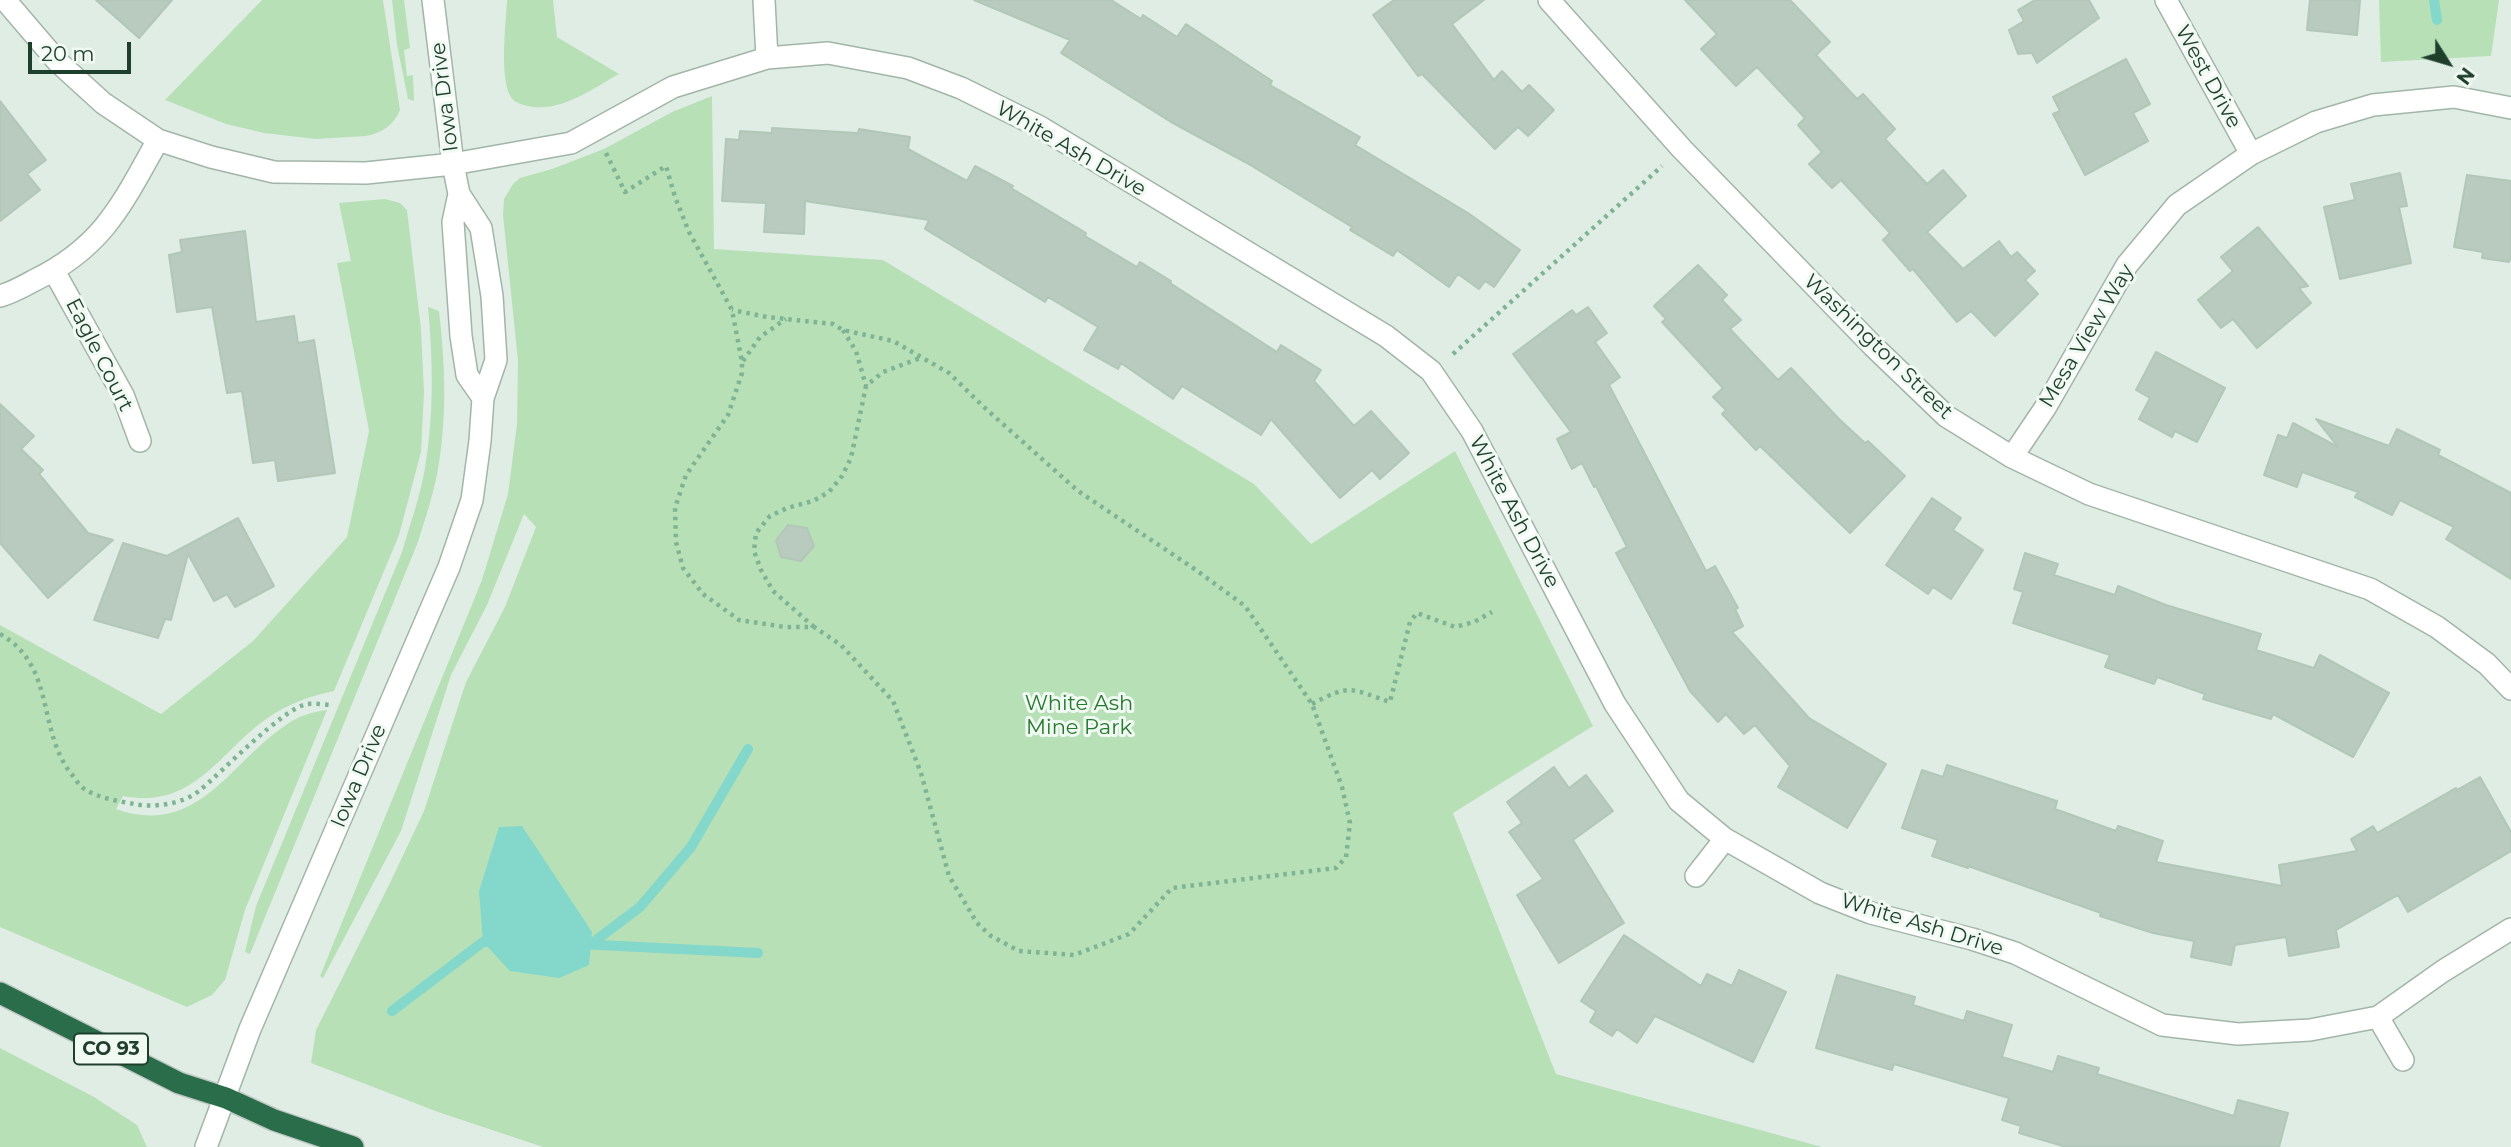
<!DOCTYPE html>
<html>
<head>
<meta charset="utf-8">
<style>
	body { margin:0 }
	#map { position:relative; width:2511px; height:1147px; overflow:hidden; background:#e0ede4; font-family:Montserrat,sans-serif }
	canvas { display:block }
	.north { position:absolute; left:2413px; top:28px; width:70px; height:70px; -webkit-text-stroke:5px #f1f9f3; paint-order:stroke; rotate:127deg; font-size:19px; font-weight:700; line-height:28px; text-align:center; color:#1f3f2d }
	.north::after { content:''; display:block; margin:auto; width:24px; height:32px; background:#1f3f2d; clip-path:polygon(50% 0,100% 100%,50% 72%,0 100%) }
	.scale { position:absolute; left:28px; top:42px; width:103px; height:32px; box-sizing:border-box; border:4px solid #1f3f2d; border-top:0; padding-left:9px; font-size:21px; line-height:24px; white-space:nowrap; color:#1f3f2d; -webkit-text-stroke:5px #f1f9f3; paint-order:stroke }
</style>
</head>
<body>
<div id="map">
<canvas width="2511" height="1147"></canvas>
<div class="north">N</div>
<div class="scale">20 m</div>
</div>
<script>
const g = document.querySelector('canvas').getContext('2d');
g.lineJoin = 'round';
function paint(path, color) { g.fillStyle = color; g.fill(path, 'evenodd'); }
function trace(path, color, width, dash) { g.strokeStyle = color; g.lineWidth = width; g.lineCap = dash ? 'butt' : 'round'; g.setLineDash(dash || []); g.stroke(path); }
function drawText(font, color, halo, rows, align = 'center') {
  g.font = font + ' Montserrat,sans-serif'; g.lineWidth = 6; g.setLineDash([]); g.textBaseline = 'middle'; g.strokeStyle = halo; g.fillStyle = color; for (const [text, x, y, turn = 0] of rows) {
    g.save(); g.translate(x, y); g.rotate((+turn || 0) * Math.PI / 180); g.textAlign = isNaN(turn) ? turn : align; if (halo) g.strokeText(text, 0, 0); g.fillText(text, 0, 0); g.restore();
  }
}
paint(new Path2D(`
	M262,0H383L400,110C394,125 382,133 366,136L316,139L264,133L226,124L165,100Z
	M392,0H404L410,48L404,50L407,76L413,75L414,101L408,99L397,45Z
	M507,0H553L557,37L619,74C590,90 558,115 524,105C519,104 513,101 511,97C499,79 506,22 507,0Z
	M2379,0H2499L2491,56L2381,62Z
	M712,96L714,249L883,260L1254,484L1311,544L1455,451L1593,726L1453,813L1556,1074L1822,1147H543L438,1112L311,1063L316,1030L390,883L424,811L466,682L505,607L536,527L524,514L487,605L451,675L401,831L323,978L320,976L482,580L508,494L517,424L518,361L503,215L504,199L513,184L520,178L552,169L604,149L672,112Z
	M385,199L400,203L407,210L421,329L424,392L421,452L399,535L334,691C310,696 290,703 269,717C219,751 195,810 123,796L116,809C198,838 230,762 286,725C298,716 312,712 327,710L245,910L225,980L212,995L187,1007L0,927V625L161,714L253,641L347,537L369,431L337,263L351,261L339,203Z
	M428,307L439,311C445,362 447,413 439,463C435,490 426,516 418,542L250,954L245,952L256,906L402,552C410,524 420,497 425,468C434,414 433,362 428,307Z
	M0,1048L94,1097L137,1125L147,1147H0Z`), '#b8e0b7');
paint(new Path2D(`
	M522,826L592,932L589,965L559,978L510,971L483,942L479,891L499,827Z`), '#83d7cb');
trace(new Path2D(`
	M2434,0L2437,20
	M579,944L758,953
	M591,944L640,907L691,847L748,749
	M392,1011L483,942H496`), '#83d7cb', 10);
const building = new Path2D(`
	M96,0H172L139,38Z
	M974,0H1111L1141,19L1143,15L1177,37L1186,24L1272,81L1270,85L1360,137L1355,145L1468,213L1520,250L1494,287L1485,281L1479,289L1458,274L1449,287L1397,250L1393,256L1350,230L1352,227L1247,163L1171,122L1061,53L1070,40Z
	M1394,0H1484L1452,24L1494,80L1502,71L1522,92L1529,85L1554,110L1528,136L1518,127L1495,149L1422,74L1418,76L1373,15Z
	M1685,0H1790L1830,42L1816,55L1857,99L1863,94L1895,129L1885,139L1927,184L1943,170L1966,196L1927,232L1963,269L1999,241L2011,257L2017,252L2035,271L2025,280L2038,294L1995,336L1971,311L1957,322L1913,269L1910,271L1883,240L1890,233L1841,180L1832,188L1809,164L1822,152L1798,125L1805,118L1757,67L1736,86L1701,49L1717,34Z
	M2035,0H2089L2099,18L2037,63L2032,53L2018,54L2009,30L2024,21L2018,10Z
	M2310,0H2360L2357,35L2307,30Z
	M2126,59L2150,104L2133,113L2148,141L2085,175L2053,114L2060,111L2053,97Z
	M0,101L46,160L27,174L40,190L0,221Z
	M772,128L858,133L859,129L910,137L908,149L967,181L975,166L1013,186L1011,188L1086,233L1085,236L1137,267L1140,262L1171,281L1170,283L1277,352L1281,345L1321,370L1314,381L1354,426L1371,411L1409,453L1380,479L1372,470L1340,498L1271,419L1261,435L1182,386L1173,399L1121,363L1118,369L1084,350L1098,327L1048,297L1045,302L925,229L929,220L805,201L804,234L764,232L766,203L722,201L726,139L739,140L740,131L772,133Z
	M2400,173L2407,206L2399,207L2411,263L2340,279L2324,207L2355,200L2351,184Z
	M2467,175L2511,181V257L2509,262L2482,258L2483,252L2454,247Z
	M2258,227L2308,286L2299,288L2311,303L2257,348L2233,319L2221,328L2198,300L2233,271L2221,257Z
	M245,231L256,322L294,316L298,343L314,340L335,473L278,481L275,460L253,463L242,391L227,393L212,307L177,312L169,255L182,252L180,240Z
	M1698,265L1727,295L1722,300L1741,320L1730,329L1778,380L1791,368L1839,419L1865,443L1868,441L1905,476L1850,533L1760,446L1756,450L1722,414L1726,410L1713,397L1723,388L1662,322L1666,319L1654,306Z
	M1588,307L1607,333L1595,342L1620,377L1609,385L1706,571L1715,566L1738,608L1735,609L1743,626L1732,632L1809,718L1886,764L1847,828L1778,787L1790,766L1755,725L1744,734L1726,714L1718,722L1690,691L1616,553L1627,547L1596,486L1594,487L1582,463L1572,469L1557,439L1571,432L1513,354L1572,310L1576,315Z
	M2156,352L2225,388L2197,442L2175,431L2172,437L2139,419L2150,398L2136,390Z
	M0,404L34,436L21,449L43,470L39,474L88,533L113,540L48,598L0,543Z
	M2316,419L2389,446L2397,429L2440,450L2438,455L2511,493V579L2446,539L2454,527L2400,500L2392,515L2355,497L2358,492L2302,472L2297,487L2264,475L2278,435L2287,438L2293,423L2338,447Z
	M1932,498L1961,518L1953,530L1983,550L1951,599L1933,587L1928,594L1886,565Z
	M238,518L274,586L235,607L227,594L214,601L188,554L171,620L165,619L158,638L94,620L123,543L167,556Z
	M788,525L807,528L814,546L801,561L781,557L776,540Z
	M2025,553L2058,564L2054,575L2115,595L2118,586L2166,605L2261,634L2256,650L2314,668L2320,655L2389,693L2353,757L2273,714L2271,719L2203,699L2205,694L2157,677L2154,684L2105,667L2110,655L2013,623L2023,592L2014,589Z
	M1947,765L2057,801L2055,809L2116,831L2118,826L2163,841L2156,862L2282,886L2279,865L2357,851L2351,839L2373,826L2377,833L2456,788L2457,790L2480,777L2511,832V851L2408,912L2398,895L2336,930L2339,947L2289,956L2286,937L2235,945L2231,965L2191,957L2194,941L2153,933L2100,916L2101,913L1968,866V868L1932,856L1938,840L1902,828L1922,770L1943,777Z
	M1554,767L1569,788L1586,775L1613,811L1573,840L1624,923L1559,963L1517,895L1543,879L1509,832L1522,823L1507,802Z
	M1624,935L1701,986L1707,974L1732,986L1739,970L1786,992L1753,1062L1655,1016L1637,1043L1617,1029L1612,1036L1590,1022L1596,1011L1581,1001Z
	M1837,975L1915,997L1913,1005L1964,1021L1967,1011L2012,1025L2002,1057L2053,1072L2058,1056L2099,1068L2097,1074L2234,1116L2238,1100L2288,1113L2279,1147H2066L2019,1133L2021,1126L2002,1120L2009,1098L1894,1064L1892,1070L1816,1048Z`);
paint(building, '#b8cbbe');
trace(building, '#b2c7b8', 2);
const minor = new Path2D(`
	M5,0L58,62L103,103L158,140L211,157L274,172L366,173L453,164L571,143L673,87L767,58L828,53L908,68L961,88L1040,127L1386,336L1431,371L1472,431L1615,704L1679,801L1725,839L1820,893L1871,913L1972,939L2015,953L2162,1025L2238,1034L2310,1030L2378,1017L2443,971L2511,929
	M764,0L767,58
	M1549,0L1682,149L1873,346L1946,416L2012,457L2089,494L2370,589L2437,627L2487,664L2511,689
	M2166,0L2251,154
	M459,194L453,222L461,336L467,375L483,398
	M54,271L123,395L140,441
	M0,296C12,293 24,286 35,280C104,246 122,204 158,140
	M2012,457L2045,408L2127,265L2177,205L2251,154L2316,122L2373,105L2454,97L2511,108
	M1696,876L1725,839
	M2378,1017L2403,1060
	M206,1147L250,1029L449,567L472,500L480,441L483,398L496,360L492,296L481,228L459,194L453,164L433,0`);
const highway = new Path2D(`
	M0,993L179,1083L226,1098L274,1120L353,1147`);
trace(minor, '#a2b5a9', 24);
trace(highway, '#c0c9c4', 24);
trace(new Path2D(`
	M606,153L625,192L666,166L675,197L689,232L732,310L742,362V373L728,415L686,475L675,508L676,542L683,568L703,594L739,620L785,627H814L841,645L893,701L921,773L949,876L977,923L991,936L1019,951L1074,955L1129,934L1172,888L1336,868L1346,857L1350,823L1342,787L1312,704L1245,606L1196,570L1078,491L986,409L949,373L893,341L843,330L833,324L767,317L732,310
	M843,330L856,351L866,386
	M1453,354L1662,166
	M743,361L760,337L786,319
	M814,627L773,591L761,570L754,551L756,533L770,516L787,508L813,501L829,492L842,476L851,458L866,386L883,372L920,358
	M0,634C57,666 36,732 73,776C76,780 79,785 83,788C97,798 118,801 134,804C154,808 183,804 199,791C222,772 282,709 307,704C315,703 325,705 333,705
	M1312,704C1351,683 1351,689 1390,702L1410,622L1417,613L1455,627L1474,622L1492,612`), '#7eb393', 4.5, [3.5, 5]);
trace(minor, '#fff', 21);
trace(highway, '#296d4b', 21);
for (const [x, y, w] of [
	[111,1049,74]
]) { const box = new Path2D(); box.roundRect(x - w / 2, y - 15.5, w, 31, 5); g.fillStyle = '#f1f9f3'; g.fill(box); trace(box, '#1f3f2d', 2); }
drawText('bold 19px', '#1f3f2d', null, [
	["CO 93",111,1049]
]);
drawText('21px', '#1f3f2d', '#f1f9f3', [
	["West Drive",2208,77,61],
	["Iowa Drive",445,97,-97],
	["White Ash Drive",1071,149,30],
	["Mesa View Way",2087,336,-59],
	["Washington Street",1878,347,44],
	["Eagle Court",99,355,63],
	["White Ash Drive",1514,512,62],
	["Iowa Drive",359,776,-67],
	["White Ash Drive",1922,925,17]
]);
drawText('21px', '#26792e', '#f1f9f3', [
	["White Ash",1079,704],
	["Mine Park",1079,728]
]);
</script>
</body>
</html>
